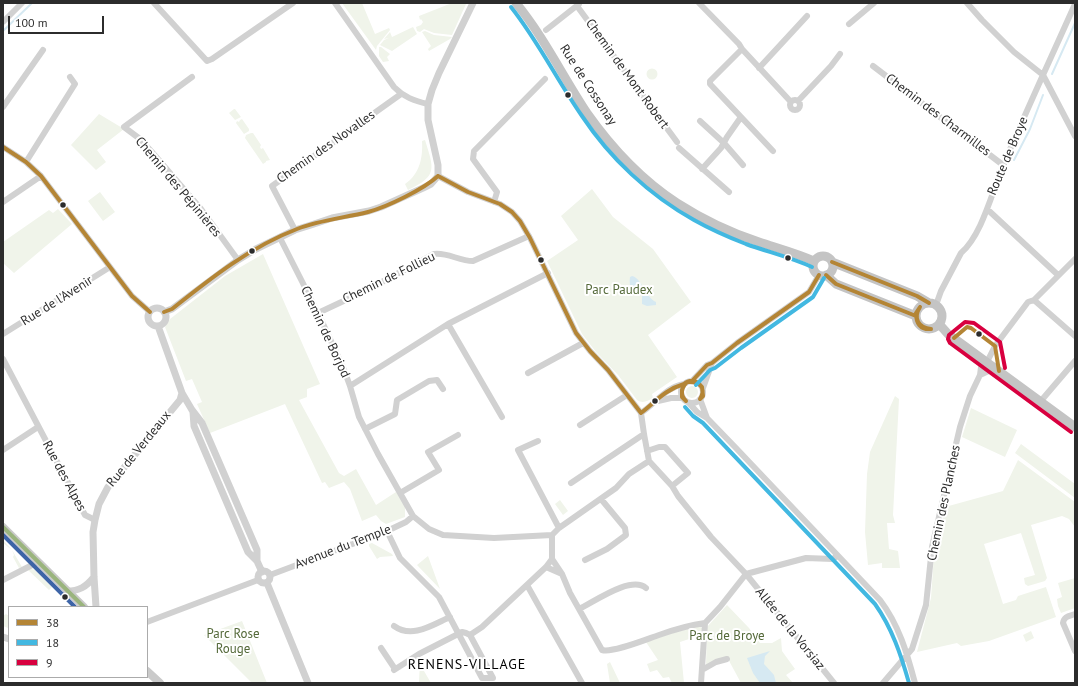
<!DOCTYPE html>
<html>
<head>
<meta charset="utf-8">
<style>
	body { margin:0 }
	#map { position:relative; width:1078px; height:686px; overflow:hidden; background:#fff; font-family:"PT Sans",sans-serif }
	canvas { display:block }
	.frame { position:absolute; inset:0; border:4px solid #2c2c2c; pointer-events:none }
	.legend { position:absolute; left:8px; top:606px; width:140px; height:72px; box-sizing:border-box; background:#fff; border:1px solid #ababab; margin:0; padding:5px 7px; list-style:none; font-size:12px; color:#2c2c2c }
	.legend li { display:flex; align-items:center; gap:8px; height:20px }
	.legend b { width:20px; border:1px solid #ababab }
	.scale { position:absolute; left:8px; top:16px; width:96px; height:18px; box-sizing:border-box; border:2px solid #2c2c2c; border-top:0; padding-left:5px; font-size:12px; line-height:14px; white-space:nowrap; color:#2c2c2c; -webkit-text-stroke:3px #fff; paint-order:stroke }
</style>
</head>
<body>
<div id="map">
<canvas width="1078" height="686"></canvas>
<div class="frame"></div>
<ul class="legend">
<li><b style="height:5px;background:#b48535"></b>38</li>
<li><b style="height:5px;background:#42b8e1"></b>18</li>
<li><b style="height:5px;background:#d8003f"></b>9</li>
</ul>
<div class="scale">100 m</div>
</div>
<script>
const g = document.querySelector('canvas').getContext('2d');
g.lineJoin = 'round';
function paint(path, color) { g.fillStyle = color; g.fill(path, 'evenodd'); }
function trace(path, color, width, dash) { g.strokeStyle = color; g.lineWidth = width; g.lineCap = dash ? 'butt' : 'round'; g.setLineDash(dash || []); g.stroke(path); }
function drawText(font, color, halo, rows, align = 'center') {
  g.font = font + ' "PT Sans",sans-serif'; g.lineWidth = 4; g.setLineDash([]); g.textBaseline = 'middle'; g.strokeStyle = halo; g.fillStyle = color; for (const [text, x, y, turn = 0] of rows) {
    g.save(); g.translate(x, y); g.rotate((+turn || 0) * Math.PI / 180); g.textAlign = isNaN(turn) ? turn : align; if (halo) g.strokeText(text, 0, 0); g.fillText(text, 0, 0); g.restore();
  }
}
paint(new Path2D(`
	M342,3H362L375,34L389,28L390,30L377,46L376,50Z
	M452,3L466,4L452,35L434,33L424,29L420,32L417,31L416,27L421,25L423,22L421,19L420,20L419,16Z
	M413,27L417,34L392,51L380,45L384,40L389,38L384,39L390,32L392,37Z
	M425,31L434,35L452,37L450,39L429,51L428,49L431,46L422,32Z
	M379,47H381L390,54L387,57L389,61L383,62L379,56Z
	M646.5 74a5.5 5.5 0 1 1 11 0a5.5 5.5 0 1 1-11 0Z
	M234,109H235L241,117L235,120L229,113Z
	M99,114L124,129L97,150L106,162L96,170L71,145Z
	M242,119L249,129V131L244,134L236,123L237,121L239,122L240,120Z
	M251,133H253L261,145L260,147L261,149L263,148L270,160L266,161V162L263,164L245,138L246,135Z
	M425,140C434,169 438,176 408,190L405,184C420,174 423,157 422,141Z
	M592,189L613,217L653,249L691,302L648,335L677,377L652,394L653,398C647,401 643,404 637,400L618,375L596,352L582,334L547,261L578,240L561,216Z
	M100,192L115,212L103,221L88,201Z
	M58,209L72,224L14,273L3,263V242L49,210L53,213Z
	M263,254L320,384L307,389V397L299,400L339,473L344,476L356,469L376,505L396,492L405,504V517L386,524L381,521L376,515L362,521L350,489L344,482L329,488L325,482L322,483L285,404L210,433L197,404L202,402L192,379L186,381L165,327L170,319L225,276Z
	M686 392a6 6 0 1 1 12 0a6 6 0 1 1-12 0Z
	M895,396L899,399L893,515L895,523H887L889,549L898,551L900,568H882V563L868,565L865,532L867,474L870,452Z
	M971,408L1017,430L1005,457L962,437Z
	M1021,444L1075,484V498L1015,453Z
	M1018,460L1075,502V527L1069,519L1062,516L1031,525L1047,578L1045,581L1028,586L1025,584L1024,578L1035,575L1021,533L984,544L1003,604L1016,600L1018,596L1046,587L1056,617L989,641L961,646L957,643L917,652L931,598L934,555L945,507L1003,491Z
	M560,500L568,511L563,515L555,504Z
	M3,540L12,550L22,567L19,568L13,557L14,555L12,550L3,543Z
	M372,543L392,554L393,556L380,557L377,559L369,546V544Z
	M428,556L440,589L417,565Z
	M29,568L35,570L52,587L49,590L27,569Z
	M1075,578V608L1061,613L1058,606L1057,599L1062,597L1058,583Z
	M727,605L749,628L760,643H772L781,638L782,651L795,669L786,675L793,683H741L727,657L706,665L707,627Z
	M6,614L9,616L8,628L3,626V616Z
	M242,621L267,683H252L204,635Z
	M699,626L702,628L701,635L680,642L684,683H672L669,677L663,678L657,670L650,672L647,664L658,660L646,642L661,636Z
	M1031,631L1034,638L1026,642L1023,635Z
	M420,661H422L424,671L431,683L419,682Z
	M610,662L620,683H610L607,664Z`), '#f0f4ea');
paint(new Path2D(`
	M632,276C642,278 645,297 656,302V305L647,306L642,304V296L640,293L632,291C630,287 629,282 630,277Z
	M770,651L765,656L764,664L774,675L776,683H760L753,673L747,658Z`), '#d6e9f2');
trace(new Path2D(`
	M3,31L32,3
	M1052,74L1075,23
	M1014,160L1030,129L1043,95`), '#d6e9f2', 2);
trace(new Path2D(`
	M154,3L207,61L212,59L293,3
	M335,3L394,87C404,97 414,101 428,104
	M699,3L739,44L742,49L791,102
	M967,3L982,20L1014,52L1043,75L1075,136
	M577,6L677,142
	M3,22L22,3
	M849,24L874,3
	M546,30L579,4
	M742,49L710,81V84L773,151
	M873,66L1003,165
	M759,68L807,16
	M192,77L124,127L140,139L151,151L201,209L238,260
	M790 105a5 5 0 1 1 10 0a5 5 0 1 1-10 0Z
	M798,101L831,66L840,54
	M3,107L43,50
	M700,121L724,143L743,165
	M3,147L26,162L41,176L132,296L150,312
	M679,148L729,192
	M26,162L75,84L70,77
	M702,169L721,148L727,137L741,117
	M438,176L468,192L500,204L512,212L520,221L530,238L576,333L590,351L608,370L641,413
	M3,202L41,176
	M494,202L497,192L473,159L474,151L545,79
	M987,209L1058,275
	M295,230L272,186L401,94
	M280,238L318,313L343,367L350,386L359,417L378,454L413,516L429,529L443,535L494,538L552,535
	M1034,300L1075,336
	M936,305L941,291L961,253C982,235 992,192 1003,166C1026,111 1051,58 1075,4
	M318,313L367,290L434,254C447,252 459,261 473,261L529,236
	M448,324L502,417
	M3,334L110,267
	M3,359L85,515L95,520
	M987,362L995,346L1028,302L1034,300L1075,259
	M528,373L583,343
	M980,375L995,368
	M681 392a11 11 0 1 1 22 0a11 11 0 1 1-22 0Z
	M692,381L707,365L712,363L737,343L809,292L819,275
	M350,386L448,324L548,273
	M703,388L712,363
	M700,399L707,418
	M658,401L671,398H683
	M1040,402L1075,361
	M689,403L697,412L707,418L735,447L880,600C899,625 907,653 915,683
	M641,413L644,434L649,461L672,486L678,496L711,537L746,574L834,683
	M641,413C656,403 666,387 684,384
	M580,425L627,395
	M365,429L395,414L397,400L429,381L437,380L443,389
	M538,441L518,450L559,528
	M3,450L38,427
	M647,451L659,447H665L688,473L672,486
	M571,483L644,434
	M400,493L439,470L428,452L458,435
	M387,531L400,558L439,597L482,678H493L470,635
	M552,559L562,574L570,593L602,650C613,653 647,639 659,635C673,630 690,625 705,623
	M585,560L607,549L626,535L625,528L601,499
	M546,567L562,574
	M746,574L806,558L833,559L837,556
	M270,575L387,531L406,522L413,516
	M3,580L38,562
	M527,585L582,683
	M579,609C594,602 631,575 646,588
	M1075,614C1070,616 1064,616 1063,623L1075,651
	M147,622L258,580
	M394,626C412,639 432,625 450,617
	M470,635L482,627L546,567L552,559V535L559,528L616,488L629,474L649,461
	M381,648L395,669
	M394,670L419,654L462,632L466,633L470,635
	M702,670L716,662L727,659
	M701,683L705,623L720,607L746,574
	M883,683L912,649L926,605L932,547L960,427L970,396L980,375L982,359`), '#d1d1d1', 6);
trace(new Path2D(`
	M148 317a9 9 0 1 1 18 0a9 9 0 1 1-18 0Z
	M164,312L172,309L238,260L256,249L295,230L311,225L332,218L369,211L381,207L423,188L431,184L438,176V165L428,120V104L432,90L439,73L473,3
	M158,326L182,393L192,410L202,423L257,550V561
	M193,412L194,426L248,552L257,561L262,572
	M258 577a6 6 0 1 1 12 0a6 6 0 1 1-12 0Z
	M267,583L308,683
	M67,591C79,591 86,587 94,577
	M96,607L94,577L93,532L95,520L99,504L108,487L180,400L182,393
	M3,637L9,639`), '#d1d1d1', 7);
trace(new Path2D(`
	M3,527L84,607
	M147,671L160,683`), '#cacaca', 8);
trace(new Path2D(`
	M516,3C544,37 563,77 587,113C611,147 642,180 677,203C702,219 731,233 759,242C777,248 796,253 814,261
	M813 266a10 10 0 1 1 20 0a10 10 0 1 1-20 0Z
	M832,262L917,296L929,303
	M826,275L836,284L916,316
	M916 316a13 13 0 1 1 26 0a13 13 0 1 1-26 0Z
	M940,325L948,334L1075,427`), '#c4c4c4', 9);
trace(new Path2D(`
	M3,147L26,162L41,176L132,296L150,312
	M438,176L468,192L500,204L512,212L520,221L530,238L576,333L590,351L608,370L641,413
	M832,262L917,296L929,303
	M826,275L836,284L916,316
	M920,307C913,318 918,328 931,329
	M920,307L916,313C916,323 920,330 931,329
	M164,312L172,309C211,278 250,247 297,229C320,220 344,218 368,212C387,207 424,189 438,176
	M954,338L967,327L971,328L995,346L999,371
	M692,381L707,365L712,363L737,343L809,292L819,275
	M686,401L682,397V390L684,384C691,378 697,381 702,387L703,396L700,399
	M686,401C680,395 681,388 687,382C699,381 707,387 700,399
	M641,413C655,402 666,389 684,384`), '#b48535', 4);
trace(new Path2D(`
	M511,7C538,41 557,80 582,116C610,158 649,195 694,220C710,229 728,237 746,244C768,252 790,257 812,267
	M696,385L710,370L715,368L741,348L813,297L824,278
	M685,407L693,416L703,423L875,604C892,628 901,655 909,683`), '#42b8e1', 4);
trace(new Path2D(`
	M1005,368L1000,342L974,323L965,322L949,335L948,339L950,343L1071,432`), '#d8003f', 4);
trace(new Path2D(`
	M3,527L84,607`), '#9ab47d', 4);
trace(new Path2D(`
	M3,535L75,607`), '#3d64a7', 4);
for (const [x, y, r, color] of [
	[568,95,3.5,"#2c2c2c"],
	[63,205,3.5,"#2c2c2c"],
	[252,251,3.5,"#2c2c2c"],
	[788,258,3.5,"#2c2c2c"],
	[541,260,3.5,"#2c2c2c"],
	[979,334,3.5,"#2c2c2c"],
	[655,401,3.5,"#2c2c2c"],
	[65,597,3.5,"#2c2c2c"]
]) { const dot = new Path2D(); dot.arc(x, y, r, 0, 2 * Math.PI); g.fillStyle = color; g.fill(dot); trace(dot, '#fff', 1.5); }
drawText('13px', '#2c2c2c', '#fff', [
	["Chemin de Mont Robert",627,74,54],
	["Rue de Cossonay",588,85,57],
	["Chemin des Charmilles",938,115,37],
	["Chemin des Novalles",326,147,-35],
	["Route de Broye",1008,156,-67],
	["Chemin des Pépinières",178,187,50],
	["Chemin de Follieu",389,278,-26],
	["Rue de l'Avenir",57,301,-32],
	["Chemin de Borjod",325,332,65],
	["Rue de Verdeaux",139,449,-51],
	["Rue des Alpes",64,476,62],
	["Chemin des Planches",944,503,-78],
	["Avenue du Temple",343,547,-21],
	["Allée de la Vorsiaz",790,629,51]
]);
drawText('13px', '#546939', '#fff', [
	["Parc Paudex",619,290],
	["Parc Rose",233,634],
	["Rouge",233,649],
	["Parc de Broye",727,636]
]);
g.letterSpacing = '1px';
drawText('14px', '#000', '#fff', [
	["RENENS-VILLAGE",467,665]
]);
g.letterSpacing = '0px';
</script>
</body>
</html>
